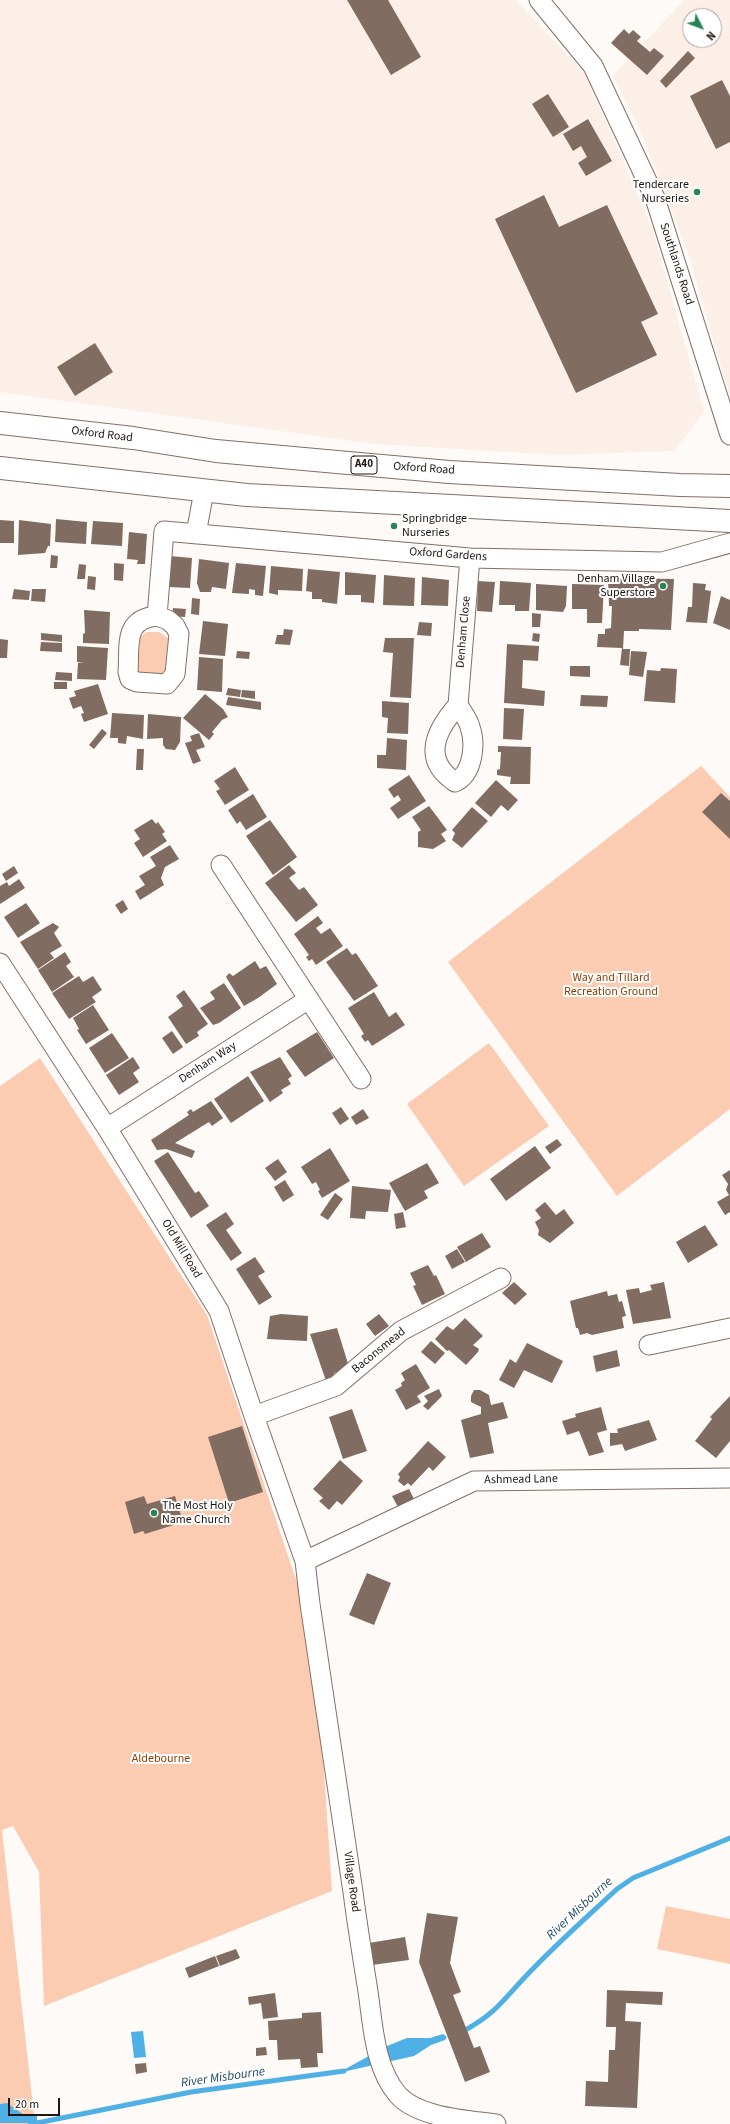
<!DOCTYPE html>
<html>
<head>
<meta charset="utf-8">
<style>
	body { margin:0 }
	#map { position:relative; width:730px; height:2124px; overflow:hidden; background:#fefaf7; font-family:"Source Sans 3",sans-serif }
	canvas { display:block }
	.north { position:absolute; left:682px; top:8px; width:40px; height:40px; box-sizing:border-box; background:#fff; border:1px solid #a5a2a0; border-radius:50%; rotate:132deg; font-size:11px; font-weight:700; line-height:16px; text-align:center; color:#1e1611 }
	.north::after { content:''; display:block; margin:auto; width:14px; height:18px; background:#298359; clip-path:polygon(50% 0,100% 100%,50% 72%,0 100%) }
	.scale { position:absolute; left:8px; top:2098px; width:52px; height:18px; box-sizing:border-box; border:2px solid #1e1611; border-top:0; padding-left:5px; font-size:12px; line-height:14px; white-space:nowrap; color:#1e1611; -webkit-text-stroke:3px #fff; paint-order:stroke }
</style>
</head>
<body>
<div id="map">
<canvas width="730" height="2124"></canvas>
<div class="north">N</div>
<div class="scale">20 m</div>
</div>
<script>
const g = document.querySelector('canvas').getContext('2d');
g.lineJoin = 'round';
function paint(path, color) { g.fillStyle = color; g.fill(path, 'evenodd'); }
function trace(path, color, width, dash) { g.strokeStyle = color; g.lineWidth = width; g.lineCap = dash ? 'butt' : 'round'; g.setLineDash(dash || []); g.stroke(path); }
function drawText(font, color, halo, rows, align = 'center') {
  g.font = font + ' "Source Sans 3",sans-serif'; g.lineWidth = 4; g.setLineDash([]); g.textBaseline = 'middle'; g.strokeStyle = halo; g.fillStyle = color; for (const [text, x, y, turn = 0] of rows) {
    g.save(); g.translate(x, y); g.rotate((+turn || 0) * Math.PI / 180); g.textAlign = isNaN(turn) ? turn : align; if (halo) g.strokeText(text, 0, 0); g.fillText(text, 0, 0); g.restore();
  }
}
paint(new Path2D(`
	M0,0H516L586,75L652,228L704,411L674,451L558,455L374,444L0,392Z
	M684,0H730V397L688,253L640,130L613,76ZM690,16H714V40H690Z`), '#fcefe8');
paint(new Path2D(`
	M147,632H159L168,638L167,671L164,676L140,674L138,671L140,637Z
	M701,766L730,797V1109L617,1196L448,962Z
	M489,1043L549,1126L464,1186L407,1104Z
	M40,1058L207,1315L315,1636L332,1891L44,2006L39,1872L13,1826L2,1830L35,2124H0V1086Z
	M666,1906L730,1919V1964L657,1949Z`), '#fbccb1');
paint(new Path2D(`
	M143,2031L146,2057L134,2058L131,2032Z
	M443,2034L447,2037L445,2040L431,2045L414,2056L338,2073L387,2046L407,2038H430Z
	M7,2103L24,2115L37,2116V2123H0V2104Z`), '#4fb0e6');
trace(new Path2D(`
	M467,2029C496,2013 504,1999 526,1976C555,1945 587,1917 617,1889L633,1878L730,1838
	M30,2122L37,2123L191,2092L344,2071`), '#4fb0e6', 5);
paint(new Path2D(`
	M347,0H388L421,57L391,75Z
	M624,29L629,34L633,30L641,37L637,41L650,52L654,48L664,56L647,75L611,43Z
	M688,51L695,58L666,88L660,81Z
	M722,80L730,96V142L716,149L690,96Z
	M548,94L569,127L553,137L532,104Z
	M588,119L612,161L586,176L578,163L587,157L581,146L573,151L563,134Z
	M544,195L559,227L607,205L658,314L641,322L657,355L576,393L495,219Z
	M95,343L113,372L75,396L57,367Z
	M56,519L87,522L86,544L55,542Z
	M0,520L14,521V543H0Z
	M19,520L51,524L50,546H48L45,553L18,555Z
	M93,521L123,523L122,546L91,544Z
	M129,532L147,534L145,564H137L138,560L127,559Z
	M51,555L58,556L57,568H50Z
	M170,556L192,558L190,588L168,587Z
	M199,559L229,563L226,589L212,587L211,592H200L197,583Z
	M114,563L124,564L123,581L114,580Z
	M236,563L266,566L263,596L255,595V590L249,589V594L232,593Z
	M79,564L86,565L85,579H77Z
	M271,566L303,569L302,591L278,590V595L269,593Z
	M308,569L340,572L337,604L322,602V599H312V592L306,591Z
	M345,572L376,575L374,603L361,602V595H345Z
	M384,575L415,578L414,606L383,605Z
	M88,576L96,577L95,590L87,589Z
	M422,577L449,580L448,606L421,605Z
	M608,578L674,579L671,630L639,629V631H624L623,649H630L629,666L620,665L622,648L597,647L598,634H605V629L611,628L612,606H609Z
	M478,581L495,582L492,612L477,611Z
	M500,581L531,583L529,611H515V605H499Z
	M693,583L706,584L705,590L711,591L707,623L686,622L688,607H692Z
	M536,584L567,586L566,606L563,612L536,610Z
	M572,584L604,585L602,623H587V609H572Z
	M14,589L30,591L29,600L12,599Z
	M32,589H46L45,602L31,601Z
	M721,596L730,600V630L713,623Z
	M192,598L200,599L199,615L191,614Z
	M173,608L186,609L185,617L172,616Z
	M84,610L110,612L109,644L83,643V634L85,633Z
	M532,613L541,614L540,627H532Z
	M203,621L228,624L225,656L199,654Z
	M419,622L432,623L431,636L417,635Z
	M284,629L293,630L290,645L275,644L277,635H283Z
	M41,633L62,635V642L41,640Z
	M533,633L540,634L539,642L532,641Z
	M385,638H414L411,698L390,697L393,653L383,652Z
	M0,639L8,640L7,658H0Z
	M41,642L62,643V652L40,651Z
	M507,644L539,646L538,661L523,660L522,688L545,691L544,706L504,703Z
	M77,646L108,648L106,680L77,679L78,663H84L77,662Z
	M237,651L250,652L249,659L236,658Z
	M631,651L647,652L643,677L629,675Z
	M199,657L223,659L222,692L197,690Z
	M570,666H590V677L570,676Z
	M661,668L677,669L675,703L644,701L647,670L660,671Z
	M56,672L72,673V681L55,680Z
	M54,682H67V689H54Z
	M98,684L108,714L84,722L81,714L84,713L81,706L73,709L69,698L76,696L74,691Z
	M228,688L241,690L240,697L226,695Z
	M242,690L255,691V699L241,697Z
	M205,694L223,709L228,717L222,720L212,732L214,734L209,740L183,718Z
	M581,695L608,696L607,707L580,706Z
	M228,697L261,702V710L226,705Z
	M382,701L409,703L408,734L387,733L388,718L382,717Z
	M504,708L524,709L522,740L503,739Z
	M112,713L144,715L143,739L127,736L126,744L118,743V738H110Z
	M148,714L181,717L180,742L175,750L166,749L163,745V738L147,739Z
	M102,729L107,733L94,749L89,745Z
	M199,733L205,747L196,750L201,761L193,764L185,743L192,741L190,736Z
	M387,738L407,740L406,770L377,768V755H386Z
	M498,746L531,747L530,784H510L511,777L497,775V770L500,769L501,752H498Z
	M137,749H144L143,770H136Z
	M235,767L249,790L225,805L216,791L220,789L214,781Z
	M409,775L426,801L398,819L390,808L401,800L398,795L394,798L388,789Z
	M496,780L518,800L508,811L501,805L491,817L475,803Z
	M721,793L730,801V839L702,812Z
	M253,794L267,817L246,830L240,821L237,824L228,810Z
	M429,806L447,830L441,834L446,841L433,849L418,847V832L421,830L412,817Z
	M472,807L488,821L462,848L452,840L455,833L452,830Z
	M152,819L156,824L158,822L165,832L162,834L167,841L143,857L134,843L140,839L134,830Z
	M270,820L297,857L273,875L246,836Z
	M170,845L179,859L165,867L161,878L164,885L140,900L135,891L145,885L139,876L156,866L150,857Z
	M289,865L296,873L289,878L299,890L304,887L318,905L296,922L265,883Z
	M14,866L18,873L6,881L2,874Z
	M19,879L25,888L0,904V886L7,882L9,886Z
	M123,900L128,909L121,914L115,905Z
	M26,903L40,923L18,938L4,917Z
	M318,916L323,923L316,928L321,934L330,928L343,946L316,965L312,959L309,961L306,957L309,955L294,934Z
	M53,923L59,927L54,933L62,946L50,953L54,958L38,969L20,942Z
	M347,948L352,955L356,953L378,986L354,1001L326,962Z
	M65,952L71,962L66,966L74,977L52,992L38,970Z
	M255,961L260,969L266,966L277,984L258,998L244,1006L226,977L229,973L233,976Z
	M79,976L83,982L93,976L102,990L92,997L96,1002L69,1019L52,993Z
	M224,983L241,1008L219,1023L213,1025L200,1008L215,999L210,992Z
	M184,990L208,1024L197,1032L199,1036L186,1044L168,1017L183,1006L176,996Z
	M374,992L389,1017L396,1012L405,1025L372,1046L368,1040L365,1042L361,1036L364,1034L348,1008Z
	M93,1005L109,1030L86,1044L77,1030L79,1029L73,1018Z
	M172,1031L183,1047L173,1054L162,1038Z
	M317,1032L334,1058L305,1077L286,1051Z
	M112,1033L129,1058L105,1073L89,1048Z
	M133,1057L140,1068L133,1073L139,1082L119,1095L106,1075Z
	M280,1057L292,1076L288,1079L291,1084L281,1090L283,1093L270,1102L250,1072Z
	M248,1076L264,1101L231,1123L214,1099Z
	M211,1101L223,1118L212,1126L209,1122L175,1143L195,1151L192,1158L166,1149L157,1150L151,1140L189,1115L187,1112L191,1109L193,1112Z
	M341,1107L349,1119L340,1125L332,1113Z
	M363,1109L369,1118L356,1125L351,1117Z
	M557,1139L562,1145L550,1154L545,1147Z
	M535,1146L551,1168L506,1201L490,1179Z
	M330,1148L350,1181L322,1198L318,1191L320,1190L316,1182L312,1184L301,1167Z
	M168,1152L195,1193L199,1191L209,1206L191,1218L154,1161Z
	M278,1159L287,1172L275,1181L265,1168Z
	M427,1163L439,1183L424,1191L428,1198L405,1211L389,1183Z
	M730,1170V1212L725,1215L717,1202L729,1195L726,1190L728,1184L722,1175Z
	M285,1180L294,1195L283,1202L274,1187Z
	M352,1186L391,1190L388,1212L366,1211L365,1219L350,1218Z
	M335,1193L343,1199L328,1220L320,1215Z
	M545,1202L556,1215L564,1209L574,1223L550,1243L538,1235L539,1230L535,1222L541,1218L535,1210Z
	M226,1212L234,1224L226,1230L242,1253L231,1261L206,1225Z
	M403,1212L406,1227L396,1229L394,1214Z
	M705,1225L718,1245L688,1263L676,1242Z
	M482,1233L491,1247L466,1262L457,1247Z
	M457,1249L465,1262L452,1269L445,1256Z
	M255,1257L265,1272L258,1276L272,1297L259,1305L236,1269Z
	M428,1265L434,1276L436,1275L445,1294L422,1305L413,1286L416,1285L410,1273Z
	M514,1282L527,1294L515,1305L502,1293Z
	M664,1282L671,1318L633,1324L626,1290L639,1288L640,1293L652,1290L650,1285Z
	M607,1291L608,1296L617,1294L619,1302L622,1301L626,1316L622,1317L624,1328L592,1335L587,1333L580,1335L578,1328H576L570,1301Z
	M281,1314L308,1316L307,1341L267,1339L270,1316Z
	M379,1314L389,1326L375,1336L366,1324Z
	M465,1318L483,1336L473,1345L479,1349L478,1352L466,1365L449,1350L447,1351L435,1339L447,1326L453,1330Z
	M337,1328L350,1370L334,1373L335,1379L326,1381L310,1334Z
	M431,1341L445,1353L435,1364L421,1352Z
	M527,1343L563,1361L552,1383L524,1370L514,1388L499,1380L510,1359L516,1363Z
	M617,1350L620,1366L596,1372L593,1356Z
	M416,1364L430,1388L417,1396L421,1402L406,1410L395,1390L402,1386L401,1383L405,1380L401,1373Z
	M439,1389L442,1396L428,1410L423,1406L428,1401L424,1396Z
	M474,1390H480L489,1395L491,1405L503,1402L508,1418L488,1423L494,1453L470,1458L461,1420L481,1414V1407L471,1402V1396Z
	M730,1396V1441L716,1458L695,1441L712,1419L710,1417Z
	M601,1407L607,1430L597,1433L604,1452L589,1456L579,1431L567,1435L562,1421L576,1417L575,1414Z
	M352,1409L367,1451L343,1459L329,1417Z
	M649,1420L657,1440L625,1451L622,1444L610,1446V1433H618L617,1429Z
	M242,1426L263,1492L229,1503L208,1437Z
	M428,1441L446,1457L433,1471L429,1467L411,1486L408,1483L404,1486L398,1481L400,1477L398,1474Z
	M340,1460L363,1481L342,1505L337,1501L329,1510L319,1501L323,1498L313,1489Z
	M409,1489L415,1501L399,1509L392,1496Z
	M144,1496L147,1504L175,1496L183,1522L145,1534L143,1531L134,1534L125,1502Z
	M367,1573L391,1583L374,1625L349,1615Z
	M427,1913L458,1917L450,1963L461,1992L453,1995L474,2048L480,2046L490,2072L465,2082L419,1962Z
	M405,1937L409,1960L372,1965L369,1943Z
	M236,1949L240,1958L220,1966L216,1956Z
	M215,1956L219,1966L189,1978L185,1968Z
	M607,1990L663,1992L662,2005L626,2003L625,2021L641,2022L637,2108L585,2106L586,2081L608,2082L609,2050H615L616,2027H606Z
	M275,1993L278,2017L263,2019L261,2003L249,2005L248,1997Z
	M321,2012L323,2053H317L318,2067L301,2068L300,2059L278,2060L277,2040H269L268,2021L302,2018V2013Z
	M266,2047L267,2055L256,2056V2048Z
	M146,2063L147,2072L136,2074L135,2064Z`), '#816c61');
const street = new Path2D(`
	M539,0L593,66L655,198L730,435
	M196,534L204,491
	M157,616L168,620L175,626L179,634L175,674L167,684L137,682L130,679L128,672C130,645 123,619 157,616L164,531L470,558L662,562L730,543
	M458,705C462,712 468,719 470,727C476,744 473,774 455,782C421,759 436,730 458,705L470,558
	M221,865L361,1079
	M0,963L107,1128L219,1311L254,1416L305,1561L310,1604C324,1700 338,1796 353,1892C357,1923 362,1954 367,1985C373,2021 373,2066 398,2095C419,2118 467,2120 496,2124
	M107,1128L309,999
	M649,1345L730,1328
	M254,1416L336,1386L401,1331L501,1278
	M305,1561L474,1481L730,1478`);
const highway = new Path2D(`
	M0,423L133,438L216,451L337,462L449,472L680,485L730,486
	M0,468L247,495L730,521`);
trace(street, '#846f63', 21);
trace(highway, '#846f63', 24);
trace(street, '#fff', 19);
trace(highway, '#fff', 22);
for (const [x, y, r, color] of [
	[697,192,4,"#298359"],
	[394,526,4,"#298359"],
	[663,586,4,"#298359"],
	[154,1513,4,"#298359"]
]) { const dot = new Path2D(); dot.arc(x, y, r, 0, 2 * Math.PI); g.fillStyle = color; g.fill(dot); trace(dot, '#fff', 1.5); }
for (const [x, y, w] of [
	[364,465,26]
]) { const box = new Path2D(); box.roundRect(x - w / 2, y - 9, w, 18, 3); g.fillStyle = '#fff'; g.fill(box); trace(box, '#1e1611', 1); }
drawText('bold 11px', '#1e1611', null, [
	["A40",364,465]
]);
drawText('12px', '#1e1611', '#fff', [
	["Tendercare",689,185],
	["Nurseries",689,199],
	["Springbridge",402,519,"left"],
	["Nurseries",402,533,"left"],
	["Denham Village",655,579],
	["Superstore",655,593],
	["The Most Holy",162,1506,"left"],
	["Name Church",162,1520,"left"]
], 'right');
drawText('12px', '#1e1611', '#fff', [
	["Southlands Road",676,264,72],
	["Oxford Road",102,435,7],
	["Oxford Road",424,469,4],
	["Oxford Gardens",448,555,4],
	["Denham Close",464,632,-85],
	["Denham Way",208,1063,-33],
	["Old Mill Road",181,1249,59],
	["Baconsmead",379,1351,-39],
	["Ashmead Lane",521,1480,-1],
	["Village Road",351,1882,82]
]);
drawText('12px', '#8a3f00', '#fff', [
	["Way and Tillard",611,978],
	["Recreation Ground",611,992],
	["Aldebourne",161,1759]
]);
drawText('italic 13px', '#234b62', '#fff', [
	["River Misbourne",580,1909,-43],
	["River Misbourne",223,2078,-8]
]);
</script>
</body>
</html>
